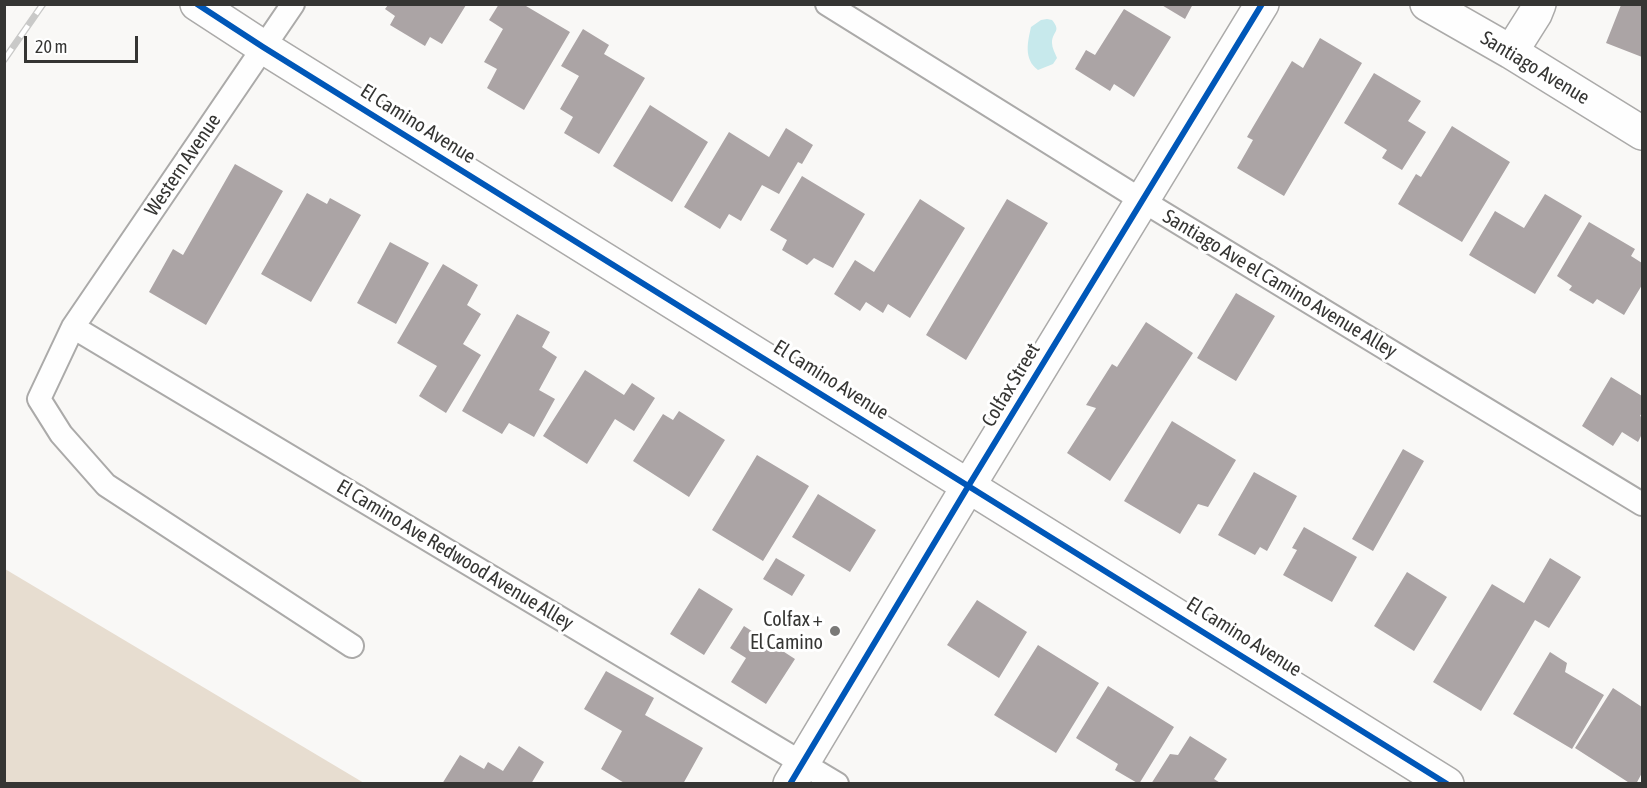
<!DOCTYPE html>
<html>
<head>
<meta charset="utf-8">
<style>
	body { margin:0 }
	#map { position:relative; width:1647px; height:788px; overflow:hidden; background:#f9f8f6; font-family:"Asap Condensed",sans-serif }
	canvas { display:block }
	.frame { position:absolute; inset:0; border:6px solid #353533; pointer-events:none }
	.scale { position:absolute; left:24px; top:36px; width:114px; height:27px; box-sizing:border-box; border:3px solid #353533; border-top:0; padding-left:8px; font-size:18px; line-height:21px; white-space:nowrap; color:#353533; -webkit-text-stroke:4px #fff; paint-order:stroke }
</style>
</head>
<body>
<div id="map">
<canvas width="1647" height="788"></canvas>
<div class="frame"></div>
<div class="scale">20 m</div>
</div>
<script>
const g = document.querySelector('canvas').getContext('2d');
g.lineJoin = 'round';
function paint(path, color) { g.fillStyle = color; g.fill(path, 'evenodd'); }
function trace(path, color, width, dash) { g.strokeStyle = color; g.lineWidth = width; g.lineCap = dash ? 'butt' : 'round'; g.setLineDash(dash || []); g.stroke(path); }
function drawText(font, color, halo, rows, align = 'center') {
  g.font = font + ' "Asap Condensed",sans-serif'; g.lineWidth = 6; g.setLineDash([]); g.textBaseline = 'middle'; g.strokeStyle = halo; g.fillStyle = color; for (const [text, x, y, turn = 0] of rows) {
    g.save(); g.translate(x, y); g.rotate((+turn || 0) * Math.PI / 180); g.textAlign = isNaN(turn) ? turn : align; if (halo) g.strokeText(text, 0, 0); g.fillText(text, 0, 0); g.restore();
  }
}
paint(new Path2D(`
	M5,569L364,783H5Z`), '#e7ddd0');
paint(new Path2D(`
	M1047,19L1052,20C1062,32 1052,31 1052,43C1052,48 1055,53 1057,58L1053,64L1038,70C1023,59 1028,41 1031,27L1041,20Z`), '#c7e9ec');
paint(new Path2D(`
	M499,4H527L526,6L570,32L524,110L487,88L497,69L484,62L503,29L489,20Z
	M1160,4H1193L1185,19Z
	M388,5H466L442,44L430,37L425,46L390,25L395,16L385,9Z
	M1621,5H1642V57L1606,43Z
	M1124,9L1171,37L1134,97L1114,84L1110,91L1075,69L1086,50L1095,55Z
	M583,29L609,45L604,54L645,78L599,154L564,133L573,117L560,109L579,76L561,66Z
	M1320,38L1362,63L1284,196L1237,168L1253,140L1247,137L1292,61L1303,68Z
	M1374,73L1421,101L1408,121L1426,132L1402,170L1382,158L1387,150L1344,123Z
	M650,105L708,142L672,202L613,166Z
	M1452,126L1510,162L1462,242L1398,204L1416,174L1421,177Z
	M786,128L813,145L802,164L798,162L779,194L762,185L741,221L729,214L720,229L684,207L729,132L769,157Z
	M235,164L283,191L206,325L149,292L173,249L183,255Z
	M802,176L865,214L833,268L814,258L807,265L782,250L787,240L770,230Z
	M307,193L327,204L330,198L361,215L311,302L261,274Z
	M1545,194L1582,216L1535,294L1469,255L1495,211L1524,228Z
	M920,199L965,228L910,318L888,304L883,313L866,302L860,311L834,294L855,260L874,272Z
	M1007,199L1048,223L966,360L926,335Z
	M1589,222L1635,249L1631,256L1642,263V285L1624,315L1597,299L1593,304L1569,290L1572,286L1557,276Z
	M390,242L429,263L396,324L357,303Z
	M443,264L478,285L467,305L481,314L463,344L481,355L446,413L419,396L437,366L397,343Z
	M1236,293L1275,316L1236,381L1197,358Z
	M517,314L550,332L542,347L557,357L539,390L555,399L534,437L509,423L502,434L462,411Z
	M1146,322L1193,353L1110,481L1067,453L1096,408L1086,405L1112,364L1117,367Z
	M585,370L624,395L632,383L655,398L634,431L615,419L587,464L543,436Z
	M1611,377L1642,396V413L1640,416L1642,417V434L1638,442L1622,432L1613,446L1582,426Z
	M679,411L725,440L689,497L633,461L663,414L673,420Z
	M1172,421L1236,460L1208,507L1198,504L1180,534L1124,501Z
	M1403,449L1424,461L1373,551L1352,539Z
	M757,455L809,486L763,561L712,530Z
	M1254,472L1297,496L1267,551L1260,547L1255,555L1218,535Z
	M818,494L876,530L850,572L792,537Z
	M1304,527L1357,557L1332,602L1283,575L1297,550L1292,548Z
	M776,558L805,575L792,596L763,579Z
	M1550,558L1581,577L1549,628L1535,620L1481,711L1433,682L1492,584L1524,603Z
	M1407,572L1447,597L1414,651L1374,626Z
	M699,588L733,609L704,655L670,634Z
	M977,600L1027,632L999,678L947,645Z
	M744,626L795,659L766,704L731,682L746,658L730,648Z
	M1038,645L1099,683L1056,753L994,715Z
	M1550,652L1567,663L1565,672L1604,695L1572,749L1513,714Z
	M606,671L654,698L645,715L703,748L683,784H626L601,769L622,731L584,709Z
	M1108,686L1174,727L1139,784L1115,770L1118,764L1076,738Z
	M1613,688L1642,707V773L1636,784H1631L1575,748Z
	M1190,736L1227,759L1214,779L1222,784H1151L1170,754L1178,755Z
	M519,746L544,762L531,784H442L460,755L484,769L488,762L503,771Z`), '#aba4a5');
const service = new Path2D(`
	M293,4L73,327L39,399L61,434L106,485L352,646
	M827,4L1143,201L1642,504
	M73,327L837,784`);
const minor = new Path2D(`
	M1427,4L1511,52L1642,133
	M1511,52L1535,14L1539,4
	M790,784L969,485L1262,4`);
const secondary = new Path2D(`
	M197,4L263,47L1447,784`);
trace(service, '#abaaa9', 26);
trace(minor, '#abaaa9', 36);
trace(secondary, '#abaaa9', 36);
trace(service, '#fefefe', 22);
trace(minor, '#fefefe', 33);
trace(secondary, '#fefefe', 33);
const rail = new Path2D(`
	M4,60L43,4`);
trace(rail, '#c9c9c8', 7);
trace(rail, '#fff', 4.5, [14]);
trace(new Path2D(`
	M197,4L263,47L1447,784
	M790,784L969,485L1262,4`), '#0057b8', 6);
for (const [x, y, r, color] of [
	[835,631,6,"#7a7977"]
]) { const dot = new Path2D(); dot.arc(x, y, r, 0, 2 * Math.PI); g.fillStyle = color; g.fill(dot); trace(dot, '#fff', 2); }
drawText('20px', '#353533', '#fff', [
	["Santiago Avenue",1535,68,31],
	["El Camino Avenue",418,124,32],
	["Western Avenue",183,165,-56],
	["Santiago Ave el Camino Avenue Alley",1280,284,31],
	["El Camino Avenue",831,380,32],
	["Colfax Street",1011,385,-59],
	["El Camino Ave Redwood Avenue Alley",455,555,31],
	["El Camino Avenue",1244,637,32]
]);
drawText('20px', '#353533', '#fff', [
	["Colfax +",823,620],
	["El Camino",823,643]
], 'right');
</script>
</body>
</html>
